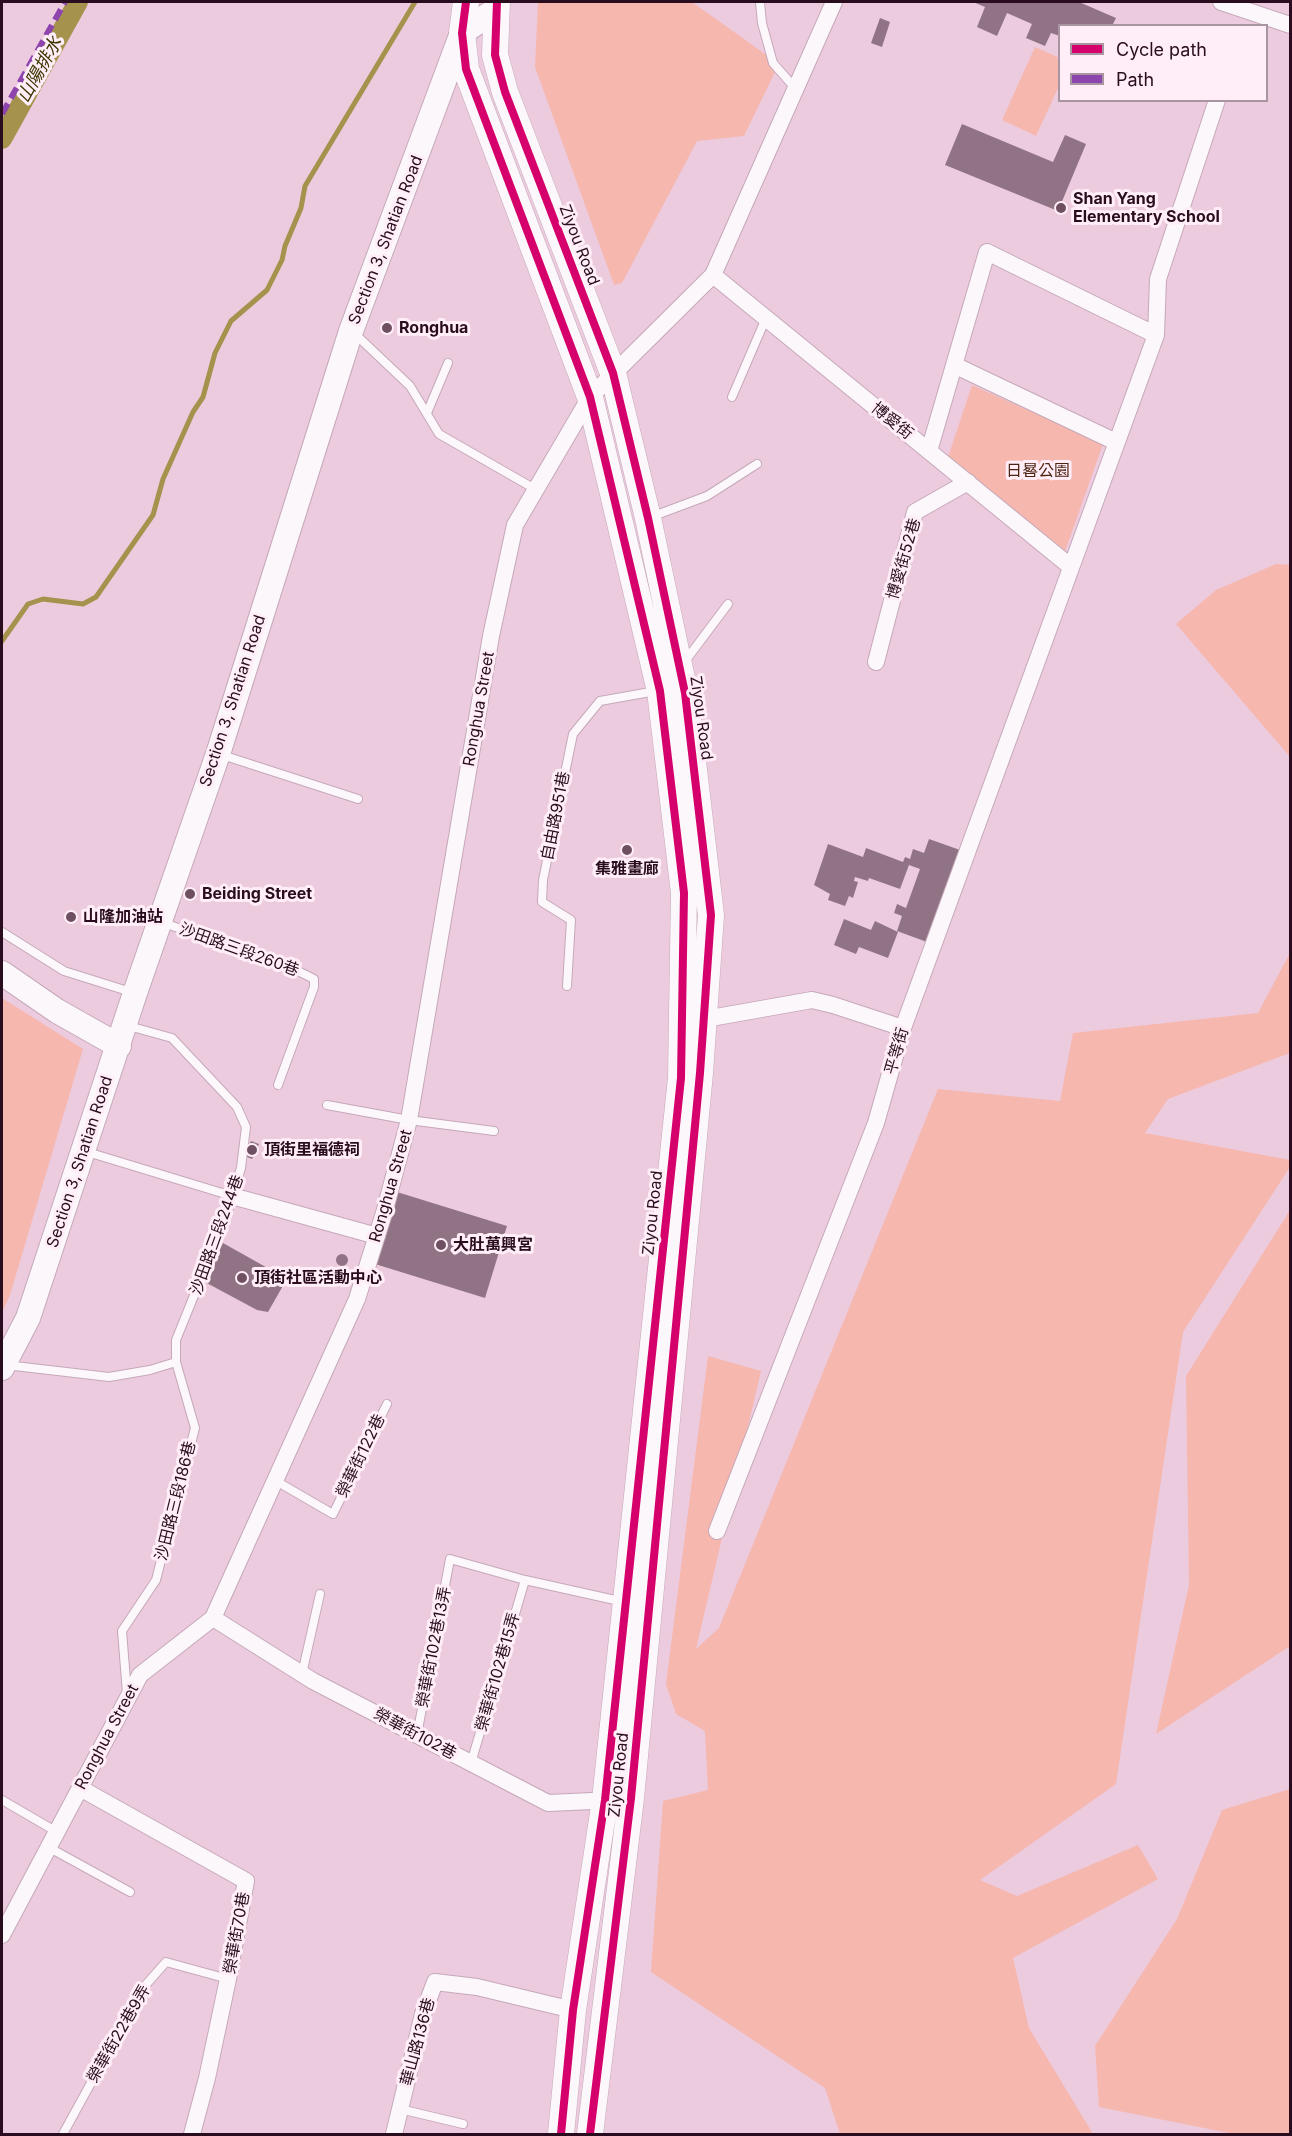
<!DOCTYPE html>
<html>
<head>
<meta charset="utf-8">
<style>
	body { margin:0 }
	#map { position:relative; width:1292px; height:2136px; overflow:hidden; background:#edcbdf; font-family:Inter,sans-serif }
	canvas { display:block }
	.frame { position:absolute; inset:0; border:3px solid #290d1f; pointer-events:none }
	.legend { position:absolute; left:1058px; top:24px; width:210px; height:78px; box-sizing:border-box; background:#ffeef7; border:2px solid #a994a1; margin:0; padding:8px 10px; list-style:none; font-size:18px; color:#290d1f }
	.legend li { display:flex; align-items:center; gap:12px; height:30px }
	.legend b { width:30px; border:2px solid #a994a1 }
</style>
</head>
<body>
<div id="map">
<canvas width="1292" height="2136"></canvas>
<div class="frame"></div>
<ul class="legend">
<li><b style="height:8px;background:#d6006c"></b>Cycle path</li>
<li><b style="height:8px;background:#8e44ad"></b>Path</li>
</ul>
</div>
<script>
const g = document.querySelector('canvas').getContext('2d');
g.lineJoin = 'round';
function paint(path, color) { g.fillStyle = color; g.fill(path, 'evenodd'); }
function trace(path, color, width, dash) { g.strokeStyle = color; g.lineWidth = width; g.lineCap = dash ? 'butt' : 'round'; g.setLineDash(dash || []); g.stroke(path); }
function drawText(font, color, halo, rows, align = 'center') {
  g.font = font + ' Inter,"Noto Sans TC",sans-serif'; g.lineWidth = 6; g.setLineDash([]); g.textBaseline = 'middle'; g.strokeStyle = halo; g.fillStyle = color; for (const [text, x, y, turn = 0] of rows) {
    g.save(); g.translate(x, y); g.rotate((+turn || 0) * Math.PI / 180); g.textAlign = isNaN(turn) ? turn : align; if (halo) g.strokeText(text, 0, 0); g.fillText(text, 0, 0); g.restore();
  }
}
paint(new Path2D(`
	M538,2H692L779,64L744,136L697,141L622,283L614,285L535,67Z
	M1035,47L1060,58L1059,86L1036,136L1002,120Z
	M972,385L1103,444L1063,557L946,463Z
	M1276,564L1290,565V757L1176,624L1216,590Z
	M1290,953V1053L1168,1099L1145,1133L1290,1160V1167L1183,1332L1116,1784L980,1880L1017,1896L1138,1845L1158,1879L1013,1958L1029,2028L1093,2134H840L825,2088L651,1972L663,1801L708,1790L705,1731L676,1714L666,1684L708,1356L761,1371L696,1649L719,1628L938,1089L1060,1101L1073,1033L1258,1013Z
	M2,998L83,1049L10,1295L2,1313Z
	M1290,1210V1649L1287,1648L1156,1734L1189,1585L1186,1376Z
	M1290,1789V2134H1234L1099,2107L1095,2046L1177,1919L1222,1810Z`), '#f5b7ae');
trace(new Path2D(`
	M2,641L28,604L43,599L83,604L96,597L153,515L163,479L193,412L203,397L215,353L231,321L267,290L282,260L285,246L301,208L305,186L415,2`), '#a5924d', 5);
trace(new Path2D(`
	M2,139L78,2`), '#a5924d', 20);
paint(new Path2D(`
	M973,2H1079L1116,18L1112,26H1060V36L1051,33L1045,46L1026,38L1032,24L1007,13L997,36L977,27L985,7Z
	M880,18L890,22L882,47L871,43Z
	M962,124L1053,162L1065,135L1086,144L1058,211L945,165Z
	M929,839L960,850L927,942L897,931L902,916L894,913L897,904L906,908L920,869L909,865L900,889L869,878L868,881L855,877L854,881L858,882L853,898L849,896L845,906L828,900L830,894L814,885L828,844L863,857L866,848L903,862L905,857L910,859L913,849L924,853Z
	M844,919L871,930L875,921L898,932L888,958L859,947L856,954L834,945Z
	M251,1141L259,1144L252,1159L245,1156Z
	M397,1192L507,1226L485,1298L375,1264Z
	M223,1243L280,1275L278,1280L284,1284L268,1312L257,1310L203,1281Z
	M336 1260a6 6 0 1 1 12 0a6 6 0 1 1-12 0Z`), '#907486');
const lane = new Path2D(`
	M760,2L762,23L773,63L795,88
	M354,333L410,386L439,434L535,489
	M732,397L766,318
	M427,413L448,363
	M651,517L707,496L757,464
	M683,664L728,604
	M219,754L358,799
	M161,922L290,967L314,979V987L278,1085
	M2,932L64,971L134,993
	M567,986L571,920L542,902L543,880L573,734L600,701L656,691
	M125,1025L172,1038L237,1107L246,1127L241,1168L227,1214L176,1340V1362L195,1428L156,1580L122,1631L127,1693
	M327,1105L409,1120L494,1131
	M84,1151L232,1196
	M6,1365L109,1377L150,1370L176,1362
	M276,1481L333,1514L387,1404
	M302,1674L320,1594
	M417,1735L450,1559L525,1580L624,1602
	M471,1763L525,1580
	M2,1800L57,1832
	M48,1847L130,1892
	M400,2109L463,2124
	M63,2134L143,1988L166,1962L228,1979`);
const street = new Path2D(`
	M1221,2L1290,25
	M713,275L1071,567
	M954,365L1116,442
	M929,451L987,252L1156,335
	M876,662L915,512L968,482
	M705,1019L812,1000L833,1005L903,1028
	M232,1196L377,1236
	M717,1531L876,1123L903,1028L1156,335L1158,279L1217,100
	M213,1618L313,1681L548,1803L615,1800
	M80,1788L246,1881L228,1979L207,2078L192,2134
	M2,1935L140,1675L213,1618L357,1299L384,1213L409,1120L491,636L515,525L590,397L713,275L834,2
	M394,2134L423,2014L435,1982L477,1987L573,2010`);
const secondary = new Path2D(`
	M2,973L57,1011L119,1046
	M2,1368L28,1318L135,993L218,754L351,331L462,33L495,10`);
const primary = new Path2D(`
	M466,2L462,33L466,69L590,397L660,691L684,893L681,1078L605,1800L573,2010L561,2134
	M497,2L495,55L505,92L613,373L648,518L685,693L711,915L700,1073L631,1798L590,2134`);
trace(lane, '#c5a8ba', 10);
trace(street, '#c5a8ba', 18);
trace(secondary, '#c5a8ba', 26);
trace(primary, '#c5a8ba', 27);
trace(lane, '#fcf7fa', 8);
trace(street, '#fcf7fa', 16);
trace(secondary, '#fcf7fa', 24);
trace(primary, '#fcf7fa', 26);
trace(new Path2D(`
	M2,114L65,2`), '#8e44ad', 6, [12, 6]);
trace(new Path2D(`
	M466,2L462,33L466,69L590,397L660,691L684,893L681,1078L605,1800L573,2010L561,2134
	M497,2L495,55L505,92L613,373L648,518L685,693L711,915L700,1073L631,1798L590,2134`), '#d6006c', 8);
for (const [x, y, r, color] of [
	[1061,208,6,"#6e5062"],
	[387,328,6,"#6e5062"],
	[627,850,6,"#6e5062"],
	[190,894,6,"#6e5062"],
	[71,917,6,"#6e5062"],
	[252,1150,6,"#6e5062"],
	[441,1245,6,"#6e5062"],
	[242,1278,6,"#6e5062"]
]) { const dot = new Path2D(); dot.arc(x, y, r, 0, 2 * Math.PI); g.fillStyle = color; g.fill(dot); trace(dot, '#ffeef7', 2); }
drawText('bold 16px', '#290d1f', '#ffeef7', [
	["Shan Yang",1073,199],
	["Elementary School",1073,217],
	["Ronghua",399,328],
	["集雅畫廊",627,869,"center"],
	["Beiding Street",202,894],
	["山隆加油站",83,917],
	["頂街里福德祠",264,1150],
	["大肚萬興宮",453,1245],
	["頂街社區活動中心",254,1278]
], 'left');
drawText('16px', '#290d1f', '#ffeef7', [
	["Section 3, Shatian Road",386,240,-69],
	["Ziyou Road",579,245,69],
	["博愛街",892,421,39],
	["博愛街52巷",904,559,-74],
	["Section 3, Shatian Road",233,701,-72],
	["Ronghua Street",479,709,-80],
	["Ziyou Road",701,718,82],
	["自由路951巷",556,816,-79],
	["沙田路三段260巷",239,950,20],
	["平等街",897,1051,-74],
	["Section 3, Shatian Road",80,1162,-72],
	["Ronghua Street",391,1186,-74],
	["Ziyou Road",653,1213,-84],
	["沙田路三段244巷",217,1235,-70],
	["榮華街122巷",361,1456,-64],
	["沙田路三段186巷",176,1501,-76],
	["榮華街102巷13弄",434,1647,-79],
	["榮華街102巷15弄",498,1672,-74],
	["榮華街102巷",415,1734,28],
	["Ronghua Street",107,1737,-62],
	["Ziyou Road",619,1775,-84],
	["榮華街70巷",237,1933,-80],
	["榮華街22巷9弄",119,2034,-60],
	["華山路136巷",418,2042,-75]
]);
drawText('16px', '#4e2311', '#ffeef7', [
	["日晷公園",1038,471]
]);
drawText('italic 18px', '#3c3600', '#ffeef7', [
	["山陽排水",40,70,-61]
]);
</script>
</body>
</html>
